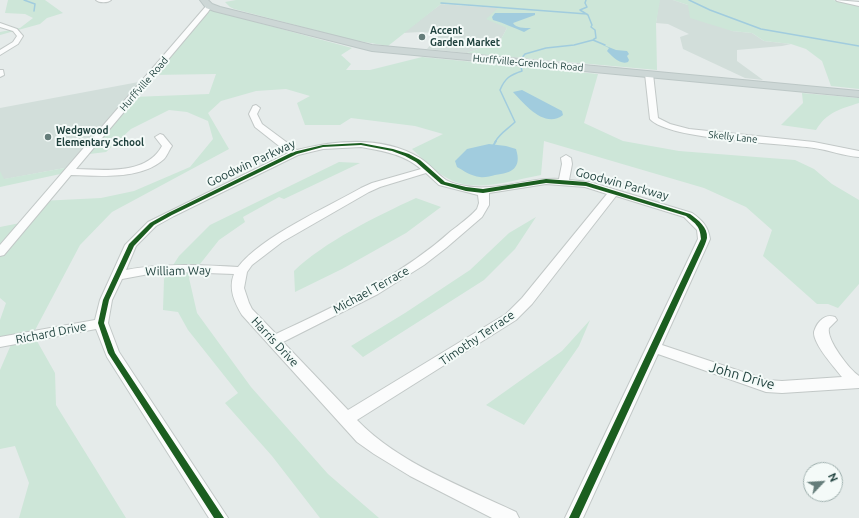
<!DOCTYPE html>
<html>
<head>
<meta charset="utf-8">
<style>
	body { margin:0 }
	#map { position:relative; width:859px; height:518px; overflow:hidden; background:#e5ebea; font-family:Ubuntu,sans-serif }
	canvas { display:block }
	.north { position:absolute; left:803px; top:462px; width:40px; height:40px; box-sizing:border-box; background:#f4faf8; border:1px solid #9fb0ae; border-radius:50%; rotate:65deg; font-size:11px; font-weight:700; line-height:16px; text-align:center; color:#20423e }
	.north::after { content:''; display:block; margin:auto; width:14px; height:18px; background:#657d7a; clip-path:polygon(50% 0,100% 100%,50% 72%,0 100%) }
</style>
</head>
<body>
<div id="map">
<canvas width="859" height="518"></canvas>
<div class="north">N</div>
</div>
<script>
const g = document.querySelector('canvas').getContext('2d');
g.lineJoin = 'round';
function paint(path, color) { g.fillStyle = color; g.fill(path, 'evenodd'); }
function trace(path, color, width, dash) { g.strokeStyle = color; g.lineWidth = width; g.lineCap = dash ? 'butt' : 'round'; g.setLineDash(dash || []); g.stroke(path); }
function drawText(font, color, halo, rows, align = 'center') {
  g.font = font + ' Ubuntu,sans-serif'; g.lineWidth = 4; g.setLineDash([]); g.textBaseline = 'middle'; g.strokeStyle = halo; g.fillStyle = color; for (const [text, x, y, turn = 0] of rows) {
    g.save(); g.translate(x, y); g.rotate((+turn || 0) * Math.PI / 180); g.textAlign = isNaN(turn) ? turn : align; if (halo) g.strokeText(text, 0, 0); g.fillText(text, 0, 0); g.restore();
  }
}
paint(new Path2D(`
	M659,0H673L688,5L732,31L752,33L764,41L791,44L782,46L737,50V61L763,80L745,78L683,49L680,37L689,34L668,24L656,23Z
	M441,4L499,8L507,28L500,41L467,53L427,49L440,34L421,32L402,33Z
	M144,81L70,167L0,180V108Z`), '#d2deda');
paint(new Path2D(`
	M8,0H45L63,13L47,18L40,24L0,35V32L20,28L33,18L25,14L5,13Z
	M236,0H660L656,23L657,70L467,53L500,41L507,28L486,19L498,8L441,4L388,46L353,40L234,9L230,7L225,2Z
	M673,0H833L859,6V89L831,86L822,61L806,49L791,44L764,41L752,33L732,31L690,18L688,5Z
	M207,9L352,48L341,55L351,64L346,70H370L422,57L598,74L584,123L623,141L679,151L795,160L814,169L832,184L859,200V284L838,308L828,304H817L763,256L772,230L746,207L704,188L544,141L541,175C514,180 480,192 453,181C438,175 424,160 412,149L443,134L415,126L351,118L340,125H305L297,103L310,96L286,89L256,91L221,101L208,113L229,149L112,212L80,245L33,334L55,373L56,405L126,518H19L29,483L15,446L0,449V370L13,340L0,341V320L6,303L0,298V227L20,223L40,201L101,198L134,191L190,167L213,139L208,121L187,112L169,110L131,129L106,152L81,155L133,97L209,94L216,74L151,75Z
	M802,93L859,98V103C840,109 827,112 816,130L781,125L803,103Z
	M339,162L360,163L284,199L279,197L243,217L245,222L219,240L189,278L197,313L251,387L328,474L379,518H320L272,456L225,403L238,393L188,330L178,312L163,310L164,279L179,256L210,225Z
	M70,167L65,173L0,187V171L4,179Z
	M416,198L441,207L406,233L342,269L295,292L294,271C324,242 377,216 416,198Z
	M536,217L515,249L484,280L363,357L351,346L405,313L470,270L509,233Z
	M590,320L579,346L524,425L486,405L562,351Z`), '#cde6d8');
paint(new Path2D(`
	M495,13H535V15L513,23C516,28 524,28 531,28L524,32C514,28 504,23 493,20L492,17Z
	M601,44L616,50L627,51L629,54L627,56L629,60L628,62C620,65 613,57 607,51L609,48Z
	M522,90L562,111L563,115C545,129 525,105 513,92Z
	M489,144L506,146L516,149C522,168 512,173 495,175C491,176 484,178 480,177C471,176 464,171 457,167L455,161L467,149Z`), '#a1ccde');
trace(new Path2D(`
	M24,0L35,4L34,11
	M586,0L585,3L587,7L580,10L588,15L592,25L591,27L595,30L596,38L594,39
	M689,0L710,10L761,29L859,46
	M441,3L587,14
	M520,60L525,54L546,48L574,45L593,40L605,45
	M495,142C500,133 508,129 515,122L500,90C505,78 510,75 522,71L520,63`), '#a1ccde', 1.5);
trace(new Path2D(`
	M493,146L496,141`), '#a1ccde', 2);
const minor = new Path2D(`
	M96,0H111C108,3 99,3 96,0Z
	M836,0L859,2V6L837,1Z
	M207,5L212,6L208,12L76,169C104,170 147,175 162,146L155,137L160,134L163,135L172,146C169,150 167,156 164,159C141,180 100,176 71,175L4,255L0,256V245Z
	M0,23L17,29L23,36L18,44L0,55V50L13,42L17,36L13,31L0,27Z
	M0,70H3L4,75L0,77Z
	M646,72H649L653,74L658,118L670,124L689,129L814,142L859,151V157C844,156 829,150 814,148C781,143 669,140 650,119L645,74Z
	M256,105L260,108L257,114L262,124L297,150C336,140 384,136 420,158C430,164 437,174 446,180C451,183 460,185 466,186C497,192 528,177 559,179L562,164L561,158L566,155L571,158L572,164L569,180L590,182L692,213C702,220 708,226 710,239L662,345L767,380L782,381L842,377C835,368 813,344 814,332C815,328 818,323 820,321C825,316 829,315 835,317L837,320L829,328C826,340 850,370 859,376V388L782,393L766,392L658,354L583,518H565L698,239L697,230L684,217L616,196L532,304L516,320L357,420C398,463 464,487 516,512L519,518H492L410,476L374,454L357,442L242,315C235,303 228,289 234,274L178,272L149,274L122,279L112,300L108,323L119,352L228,518H209L107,357L96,329L0,347V337L95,320L100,300L125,245L148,222L288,153L255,127L249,114L253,106ZM361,147C383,151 404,154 421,169L372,183L361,188C326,208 262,236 238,267C199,265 165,263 126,270L136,246L156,226L174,216L298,155L323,149ZM426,173L439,185L478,195L479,203L477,209C469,218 460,224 451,231C400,277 337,305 276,334L252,309L249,303L244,288L247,272L252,265L282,242L369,192L380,187ZM546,184L585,187L607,194L522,298L506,314L348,410L283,342L378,294L424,265L446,248L482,217L489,205V193Z`);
const major = new Path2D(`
	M200,0H208L212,4L220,7L372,45L859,91V97L372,51L214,11L206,8Z`);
trace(minor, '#c2c8c7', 2);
trace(major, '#bcc7c6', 2);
paint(minor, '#fbfcfc');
paint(major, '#cdd7d6');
paint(new Path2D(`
	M361,143L393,149L409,154L420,160L445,182L466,187L483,189L546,179L586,182L690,214C698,220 708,227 707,238C706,242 704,247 702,251L579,518H569L701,239C700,226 696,224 686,216L586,186L546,183L483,193L466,191L441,184L416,162L405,156L392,151L361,145L323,147L297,154L172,215L154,225L134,246L109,300L104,323L115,353L224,518H214L108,353L98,323L103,300L129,244L150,223L168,213L293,152L323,145Z`), '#1b5e20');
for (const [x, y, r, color] of [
	[422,37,4,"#657d7a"],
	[48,137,4,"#657d7a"]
]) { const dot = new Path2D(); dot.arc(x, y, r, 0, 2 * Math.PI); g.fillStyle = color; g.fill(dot); trace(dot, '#f4faf8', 1.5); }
drawText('bold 10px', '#20423e', '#f4faf8', [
	["Accent",430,31],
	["Garden Market",430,43],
	["Wedgwood",56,131],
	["Elementary School",56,143]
], 'left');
drawText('10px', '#20423e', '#f4faf8', [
	["Hurffville-Grenloch Road",528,63,5],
	["Hurffville Road",144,84,-49],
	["Skelly Lane",733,137,6]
]);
drawText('12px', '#20423e', '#f4faf8', [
	["Goodwin Parkway",251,163,-25],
	["Goodwin Parkway",622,184,15],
	["William Way",178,271,-1],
	["Michael Terrace",371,290,-29],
	["Richard Drive",51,333,-11],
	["Timothy Terrace",477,338,-34],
	["Harris Drive",275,342,47]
]);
drawText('14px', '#20423e', '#f4faf8', [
	["John Drive",742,376,16]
]);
</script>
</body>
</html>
